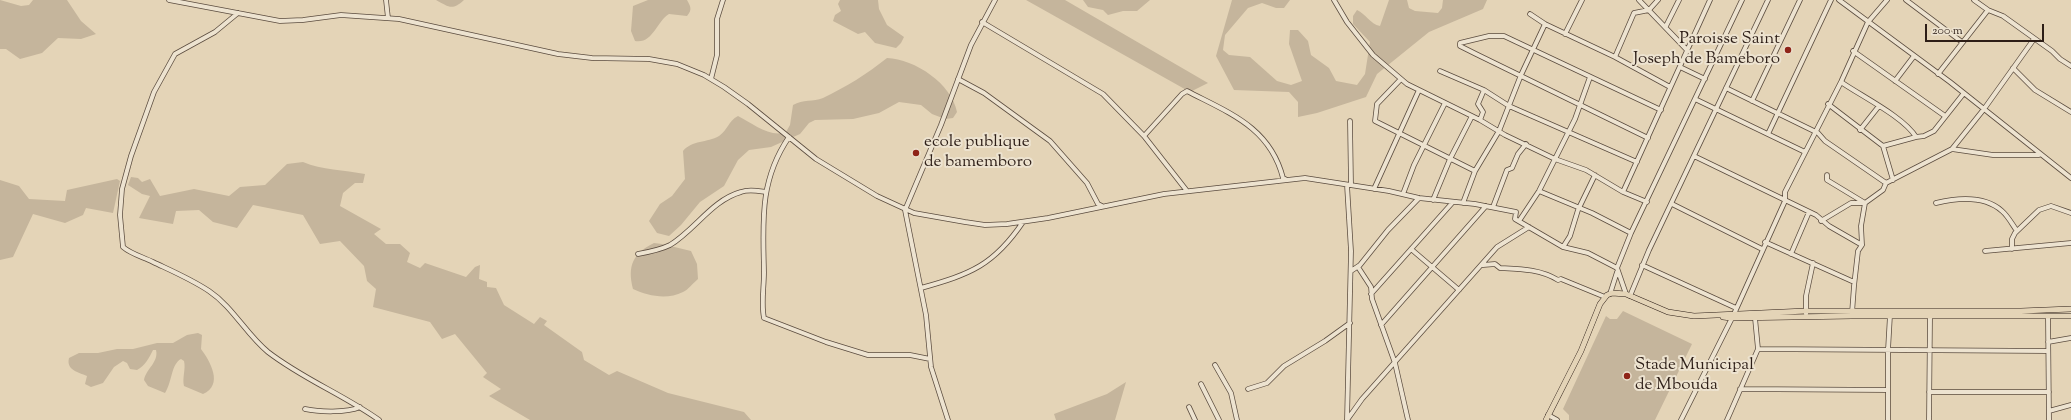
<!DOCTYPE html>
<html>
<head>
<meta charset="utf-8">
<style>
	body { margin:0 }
	#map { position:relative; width:2071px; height:420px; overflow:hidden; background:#e4d4b7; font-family:"Sorts Mill Goudy",serif }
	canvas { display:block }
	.scale { position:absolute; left:1925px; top:24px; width:119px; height:18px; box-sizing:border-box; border:2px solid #2d1e17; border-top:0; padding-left:5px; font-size:12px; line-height:14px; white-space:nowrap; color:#2d1e17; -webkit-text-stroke:3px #ede3d0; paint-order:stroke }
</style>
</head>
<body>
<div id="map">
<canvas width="2071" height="420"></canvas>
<div class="scale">200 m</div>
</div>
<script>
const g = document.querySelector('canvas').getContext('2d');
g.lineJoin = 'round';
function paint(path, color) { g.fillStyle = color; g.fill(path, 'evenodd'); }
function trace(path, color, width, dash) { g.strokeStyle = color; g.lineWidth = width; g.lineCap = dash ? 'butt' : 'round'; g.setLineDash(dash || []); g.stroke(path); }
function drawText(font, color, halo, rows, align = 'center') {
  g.font = font + ' "Sorts Mill Goudy",serif'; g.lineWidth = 4; g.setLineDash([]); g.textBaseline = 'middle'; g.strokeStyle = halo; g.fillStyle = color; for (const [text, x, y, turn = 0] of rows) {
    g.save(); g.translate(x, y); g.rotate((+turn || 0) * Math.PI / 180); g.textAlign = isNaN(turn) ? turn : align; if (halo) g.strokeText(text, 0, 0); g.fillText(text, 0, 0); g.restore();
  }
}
paint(new Path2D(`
	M0,0L21,6L29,5L33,0H67L81,21L96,34L81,39L58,38L42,53L20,59L6,49H0Z
	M436,0H464C452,11 449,7 436,0Z
	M648,0H687C690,6 693,9 687,16L669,14C656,22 653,44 635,41L631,31L633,6Z
	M840,0H878L879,9L887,25L904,37L901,43L896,48L875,43L865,32L858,34L833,21L835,15L841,11L838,4Z
	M1026,0H1065L1208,83L1190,92Z
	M1083,0H1150L1137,11H1123L1108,15L1103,10L1088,7Z
	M1232,0H1290L1284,8H1276L1262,3L1248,8L1225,35L1223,50L1229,55L1250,57L1277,81L1291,85L1302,81L1289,44L1290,30H1298L1308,41L1311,55L1329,68L1336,81L1357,85L1365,74L1370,42L1353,24V16L1357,10C1366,14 1370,24 1380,26L1389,0H1407L1409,8L1415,11L1438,13L1442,8L1443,0H1487L1483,9L1429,32L1377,74L1366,97L1317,113L1298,117V102L1289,92L1234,90L1216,56Z
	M887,58C915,59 952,84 957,112L953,118L945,119L932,114L921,105L899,102L879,113L853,119L815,120L809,123L800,134L771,147L749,150L738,160L724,186L700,202L681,225L669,236L657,233L649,221L660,204L672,196L685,179L683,151C692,140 707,143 719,136C728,130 728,121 738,116C752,123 770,138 786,132L790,125L793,105C803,99 813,102 823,98C846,87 867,74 887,58Z
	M303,162C322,170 344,170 365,174L363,183H355L343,193L340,206L381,229L374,234L386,244H400L410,253L407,262L420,268L425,263L466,277L475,267L480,265L479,279L487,282V287L496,288L504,305L534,324L540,317L547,321L544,325L582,352L584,360L609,375L617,371L668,393L744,412L751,420H530L489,396L501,389L483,377L487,373L455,334L442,339L430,322L373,307L376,289L367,281L364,266L340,241L320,244L303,215L253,205L237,228L213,222L199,210L176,211L173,224L139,218L150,196L142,194L128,185L131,177L138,178L142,182L150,179L160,196L194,189L229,196L240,187L265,185L287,164Z
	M117,179L120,181L113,213L86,208L83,215L65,223L33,214L13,257L0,260V180L19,186L29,199L65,201L67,190Z
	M654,243L662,244L691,251L697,264L698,279C693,283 688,290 683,292C667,300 648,296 633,289C627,266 633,253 654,243Z
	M1623,311L1692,344L1655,420H1569V415L1563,409L1606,316L1610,319H1617Z
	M198,333L202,335L201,349C210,361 224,385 203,394L184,386C182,378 186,369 184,361L181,359C171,364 172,383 165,393L148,386L144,380C146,369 159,362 156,350H153C149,358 145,366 137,370L130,369L127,363L123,361L114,367L103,383L91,387L85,384L87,376C78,372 66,370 69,358L79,353H98L117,349H133L157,343H173L187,335Z
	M1126,382L1115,420H1056L1054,414L1107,394Z`), '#c5b59c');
const minor = new Path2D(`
	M169,0L280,21L303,20L341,15L399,19L558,54L592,58L649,59L677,64L704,75L724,87L748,104L816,159L877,196L914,213L965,222L985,225L1007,224L1048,218L1164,194L1305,178L1389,191L1419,198L1475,204L1516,212L1515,219L1563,247L1588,253L1617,268L1626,294
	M386,0L388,18
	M1334,0L1347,22L1373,55L1407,84L1480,120L1505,135L1555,159L1586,170L1623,192L1647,202
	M1639,0L1687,50
	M1839,0L1950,82L2071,178
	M1906,0L1962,42
	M1974,0L1988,10L2003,16L2052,51L2060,59L2071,66
	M238,13L215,32L175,54L154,92L131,156L122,189L120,215L123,247C131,254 143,257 153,262C172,271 191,279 209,291C233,307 246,334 268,352C303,379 344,395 379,420
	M1530,14L1545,24L1615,57L1670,87
	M982,22L1103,94L1144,136L1187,191
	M1666,26L1679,0
	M1565,34L1582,0
	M1853,51L1945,116
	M1615,57L1634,13L1649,10L1658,0
	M1680,67L1705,79
	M2013,68L2035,90L2071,112
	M1440,71L1484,90L1509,106L1637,162
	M1938,74L1988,10
	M711,79L717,55V19L723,0
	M958,79L984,93L1050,141L1087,183L1098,204L1102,206
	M1401,79L1377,104L1375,121L1475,171
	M1895,81L1914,56
	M1841,82C1861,96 1904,117 1916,137L1924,136L1934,131L1964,93
	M1726,88L1818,133L1825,141L1886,183
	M1695,99L1805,152
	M1752,101L1800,0
	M1828,104L1883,146L1893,180
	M1480,120L1483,112L1478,104L1484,90
	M1350,121L1351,185
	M1860,130L1879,106
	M1768,134L1831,0
	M1144,136L1182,94L1187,91C1229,113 1270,127 1283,178L1287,180
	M789,137C759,181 763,222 764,272C764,287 761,304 764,318L826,342L868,355H910L930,359
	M1648,138L1476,54L1460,46V43L1489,36H1504L1661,110
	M1883,146L1916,137
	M1952,149L1993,155H2039
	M1694,156L1816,215L1829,226L1862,245
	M1827,175V180L1865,203L1861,226L1862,245L1858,251L1854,286L1852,313
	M1347,185L1351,251L1347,420
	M1374,189L1419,90
	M1539,191L1592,213L1631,233
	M1623,192L1710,0
	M1403,194L1414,165L1445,103
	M1433,200L1450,159L1472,116
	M1463,203L1475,171L1499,131L1521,75L1545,24
	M1936,203C1957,198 1984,195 2002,211C2008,216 2012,224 2017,231
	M1672,204L1762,249
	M1493,207L1507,170L1512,168L1518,154L1526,144
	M1519,221L1539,191L1575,119L1590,77
	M1821,221L1851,203H1865L1883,190L1886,183L1952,149L1984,109L2034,39
	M1765,242L1854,282
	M1563,247L1570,236L1578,210L1595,175
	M1411,249L1459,290
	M2012,249V239L2015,233L2039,210L2051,206L2071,213
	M1985,251L2071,243
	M638,254C649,252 660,250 670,245C695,230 712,200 741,192C749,189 758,191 766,192
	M1791,254L1809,212
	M1483,265L1495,264L1500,268C1520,269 1540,269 1558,280L1561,279L1605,297
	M1642,265L1736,308
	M1358,267L1371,287L1372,299L1395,363L1408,420
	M1617,268L1631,233L1742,0
	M1351,271L1360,265L1388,230L1419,198
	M921,288C971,274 994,265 1023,222
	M1371,294L1453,202
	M1610,294L1617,272
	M1630,296L1649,250L1768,0
	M1806,314V296L1813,263
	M2048,317L2049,420
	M1381,325L1486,206
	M2048,342L2071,338
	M1758,349L2048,351
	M1215,365L1231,393L1237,420
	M1201,384L1219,420
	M1248,389L1267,383L1284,366L1325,341L1350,323
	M1740,389L1888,390
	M1929,392H2049
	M1189,407L1195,420
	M305,409C319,412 347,413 360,407
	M2049,411L2071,405
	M1548,415L1557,420
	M948,420L931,367L926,315L905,210L941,125L971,45L995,0
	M1347,420L1362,399L1497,247L1529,227
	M1681,420L1734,314L1785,201V192L1841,82L1868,22L1887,0
	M1727,420L1758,349L1755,318
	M1888,420V350L1890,315
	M1929,420L1930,317`);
const major = new Path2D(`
	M1723,317L1731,318L1852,316H2071
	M1546,420L1581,351L1600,304L1607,295L1612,293L1626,294L1668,312L1694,316L1806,311H2021L2071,309`);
trace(minor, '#5b4c3f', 5.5);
trace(major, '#2d1e17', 6);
trace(minor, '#ede3d0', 4);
trace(major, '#e4d4b7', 5);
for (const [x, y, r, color] of [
	[1788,50,4,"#8f2418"],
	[916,153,4,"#8f2418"],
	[1627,376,4,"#8f2418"]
]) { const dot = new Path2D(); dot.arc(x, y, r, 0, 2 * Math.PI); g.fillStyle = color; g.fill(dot); trace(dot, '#ede3d0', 1.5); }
drawText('17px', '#2d1e17', '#ede3d0', [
	["Paroisse Saint",1780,40,"right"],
	["Joseph de Bameboro",1780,60,"right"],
	["ecole publique",924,143],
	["de bamemboro",924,163],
	["Stade Municipal",1635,366],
	["de Mbouda",1635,386]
], 'left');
</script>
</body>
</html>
